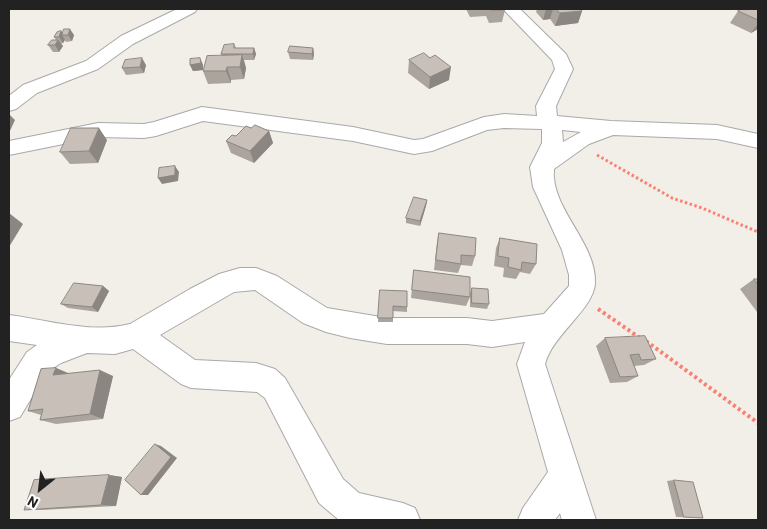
<!DOCTYPE html>
<html>
<head>
<meta charset="utf-8">
<style>
	body { margin:0 }
	#map { position:relative; width:767px; height:529px; overflow:hidden; background:#f2efe9; font-family:Barlow,sans-serif }
	canvas { display:block }
	.frame { position:absolute; inset:0; border:10px solid #222; pointer-events:none }
	.north { position:absolute; left:15px; top:464px; width:50px; height:50px; -webkit-text-stroke:4px #fff; paint-order:stroke; rotate:209deg; font-size:14px; font-weight:700; line-height:20px; text-align:center; color:#222 }
	.north::after { content:''; display:block; margin:auto; width:18px; height:22px; background:#222; clip-path:polygon(50% 0,100% 100%,50% 72%,0 100%) }
</style>
</head>
<body>
<div id="map">
<canvas width="767" height="529"></canvas>
<div class="frame"></div>
<div class="north">N</div>
</div>
<script>
const g = document.querySelector('canvas').getContext('2d');
g.lineJoin = 'round';
function trace(path, color, width, dash) { g.strokeStyle = color; g.lineWidth = width; g.lineCap = dash ? 'butt' : 'round'; g.setLineDash(dash || []); g.stroke(path); }
function paint(path, color) { g.fillStyle = color; g.fill(path, 'evenodd'); }
const street = new Path2D(`
	M177,9H197L195,12L133,44L98,69L37,93L16,109L9,111V96L23,85L86,61L121,36Z
	M503,9H520L566,54L573,69L556,106L557,116L611,121L717,125L758,134V148L717,139L613,135L589,144L554,169C550,208 597,243 595,283C594,309 553,334 545,364L596,520H562L560,513L555,520H518L523,508L548,472L517,364L525,342L492,347L467,344H387L350,338L326,332L303,323L255,290L234,292L160,335L195,360L256,363L275,369L285,378L343,479L359,493L403,503L415,508L420,520H339L319,503L265,398L257,392L191,388L181,384L133,349L115,354L87,353L61,363L47,372L20,417L9,421V380L27,352L37,345L9,341V315C48,320 91,334 130,324L190,289L219,274L240,268H256L277,276L327,308L387,318H467L492,321L544,314L569,286V275L562,250L533,187L530,167L542,143V129L504,128L487,130L432,151L414,154L353,141L203,121L156,136L144,138L98,137L9,155V141L98,123L144,124L154,122L202,107L353,127L414,140L423,139L484,117L504,114L537,116L536,106L555,69L552,60ZM562,130L581,132L563,142Z`);
trace(street, '#a9a9a9', 2);
trace(new Path2D(`
	M597,155L672,198L702,208L758,232`), '#fa8072', 3, [2.5, 2.5]);
trace(new Path2D(`
	M598,309L640,338
	M646,341L758,423`), '#fa8072', 4, [3, 3]);
paint(street, '#fff');
paint(new Path2D(`
	M466,9H504L505,10L502,22L489,23L486,16L470,17Z
	M537,9H581L582,11L578,23L555,26L550,19L543,20L536,12Z
	M758,9V29L751,33L730,23L738,11Z
	M61,31L63,33L74,35L72,41L66,42L65,40L63,43L61,44L63,46L59,52H53L48,45L56,40L54,37Z
	M234,44L236,48H254L256,54L254,60H244L246,68L244,79L231,80V83L208,84L203,71V70L193,71L190,65L200,58L203,65V70L222,56L221,54Z
	M313,48L314,54L313,60L290,59L288,52Z
	M409,60L449,80L429,89L408,73Z
	M146,65L144,73L126,75L122,68Z
	M251,128L269,131L273,143L254,163L231,153L226,141Z
	M107,140L98,163L70,164L60,152Z
	M427,200L426,206L420,226L406,223V218Z
	M439,233L475,256L472,266L461,265L458,273L434,270L437,243Z
	M500,238L536,264L530,274L520,272L516,279L503,277L504,268L494,266L496,248Z
	M414,270L470,297L466,306L411,298Z
	M754,279H758V312H757L740,289Z
	M103,286L109,291L98,312L68,308L61,304Z
	M472,288L489,304L487,309L470,307V293Z
	M380,290L407,307V312L393,311V322H378Z
	M605,338L656,359L644,365L634,366L638,376L627,382L610,383L596,346Z
	M56,368L68,373L113,376L103,419L56,424L40,420L41,415L28,411Z
	M109,475L122,477L116,506L42,510H24Z
	M674,480L703,518L676,517L667,481Z`), '#aba49e');
paint(new Path2D(`
	M546,9H553L550,19L543,20Z
	M582,11L578,23L555,26L560,13Z
	M758,24V29L751,33Z
	M70,29L74,35L72,41L68,35Z
	M61,31L64,35H62L65,40L63,43L59,37Z
	M58,40L63,46L59,52L55,45Z
	M254,48L256,54L254,60L253,54Z
	M313,48L314,54L313,60L312,54Z
	M242,55L246,68L244,79L240,67Z
	M142,58L146,65L144,73L140,67Z
	M200,58L203,65V70L193,71L190,65Z
	M227,67L231,80V83L226,71Z
	M451,67L449,80L429,89L430,77Z
	M9,114L15,120L9,133Z
	M99,128L107,140L98,163L89,151Z
	M269,131L273,143L254,163L250,151Z
	M175,166L179,172L178,181L162,184L158,178Z
	M427,200L426,206L420,226V221Z
	M9,213L23,224L9,247Z
	M103,286L109,291L98,312L92,307Z
	M56,368L70,374L53,375Z
	M100,370L113,376L103,419L90,414Z
	M155,444L161,446L177,458L148,495H141Z
	M109,475L122,477L116,506L101,505Z`), '#8b8681');
const building = new Path2D(`
	M491,9H504L505,10H491Z
	M556,9H581L582,11L560,13Z
	M742,9H758V20L738,11Z
	M64,29H70L68,35H62Z
	M61,31L59,37H54L57,32Z
	M52,40H58L55,45H48Z
	M234,44V48H254L253,54H221L224,45Z
	M290,46L313,48L312,54L288,52Z
	M424,53L430,58L435,55L451,67L430,77L409,60Z
	M242,55L240,67H227L226,71H203L207,56Z
	M142,58L140,67L122,68L125,60Z
	M200,58L201,63L190,65V59Z
	M255,125L269,131L250,151L226,141L232,135L236,136L246,126L251,128Z
	M71,128H99L89,151L60,152Z
	M175,166V175L158,178L159,168Z
	M414,197L427,200L420,221L406,218Z
	M439,233L476,238L475,256L461,255V264L436,260Z
	M500,238L537,244L536,264L522,262L521,270L508,267L509,258L498,256Z
	M414,270L470,277V297L412,290Z
	M754,279H758V284Z
	M74,283L103,286L92,307L61,304Z
	M472,288L488,289L489,304L472,303Z
	M380,290L407,291V307L393,306V318H378Z
	M645,336L656,359L641,360L639,354L630,355L638,376L620,377L605,338Z
	M56,368L53,375L100,370L90,414L40,420L43,409L28,411L41,369Z
	M155,444L171,457L141,495L125,480Z
	M109,475L101,505L24,510L34,480Z
	M674,480L693,482L703,518L684,517Z`);
paint(building, '#c7bfb8');
trace(building, '#8b8681', 1);
</script>
</body>
</html>
